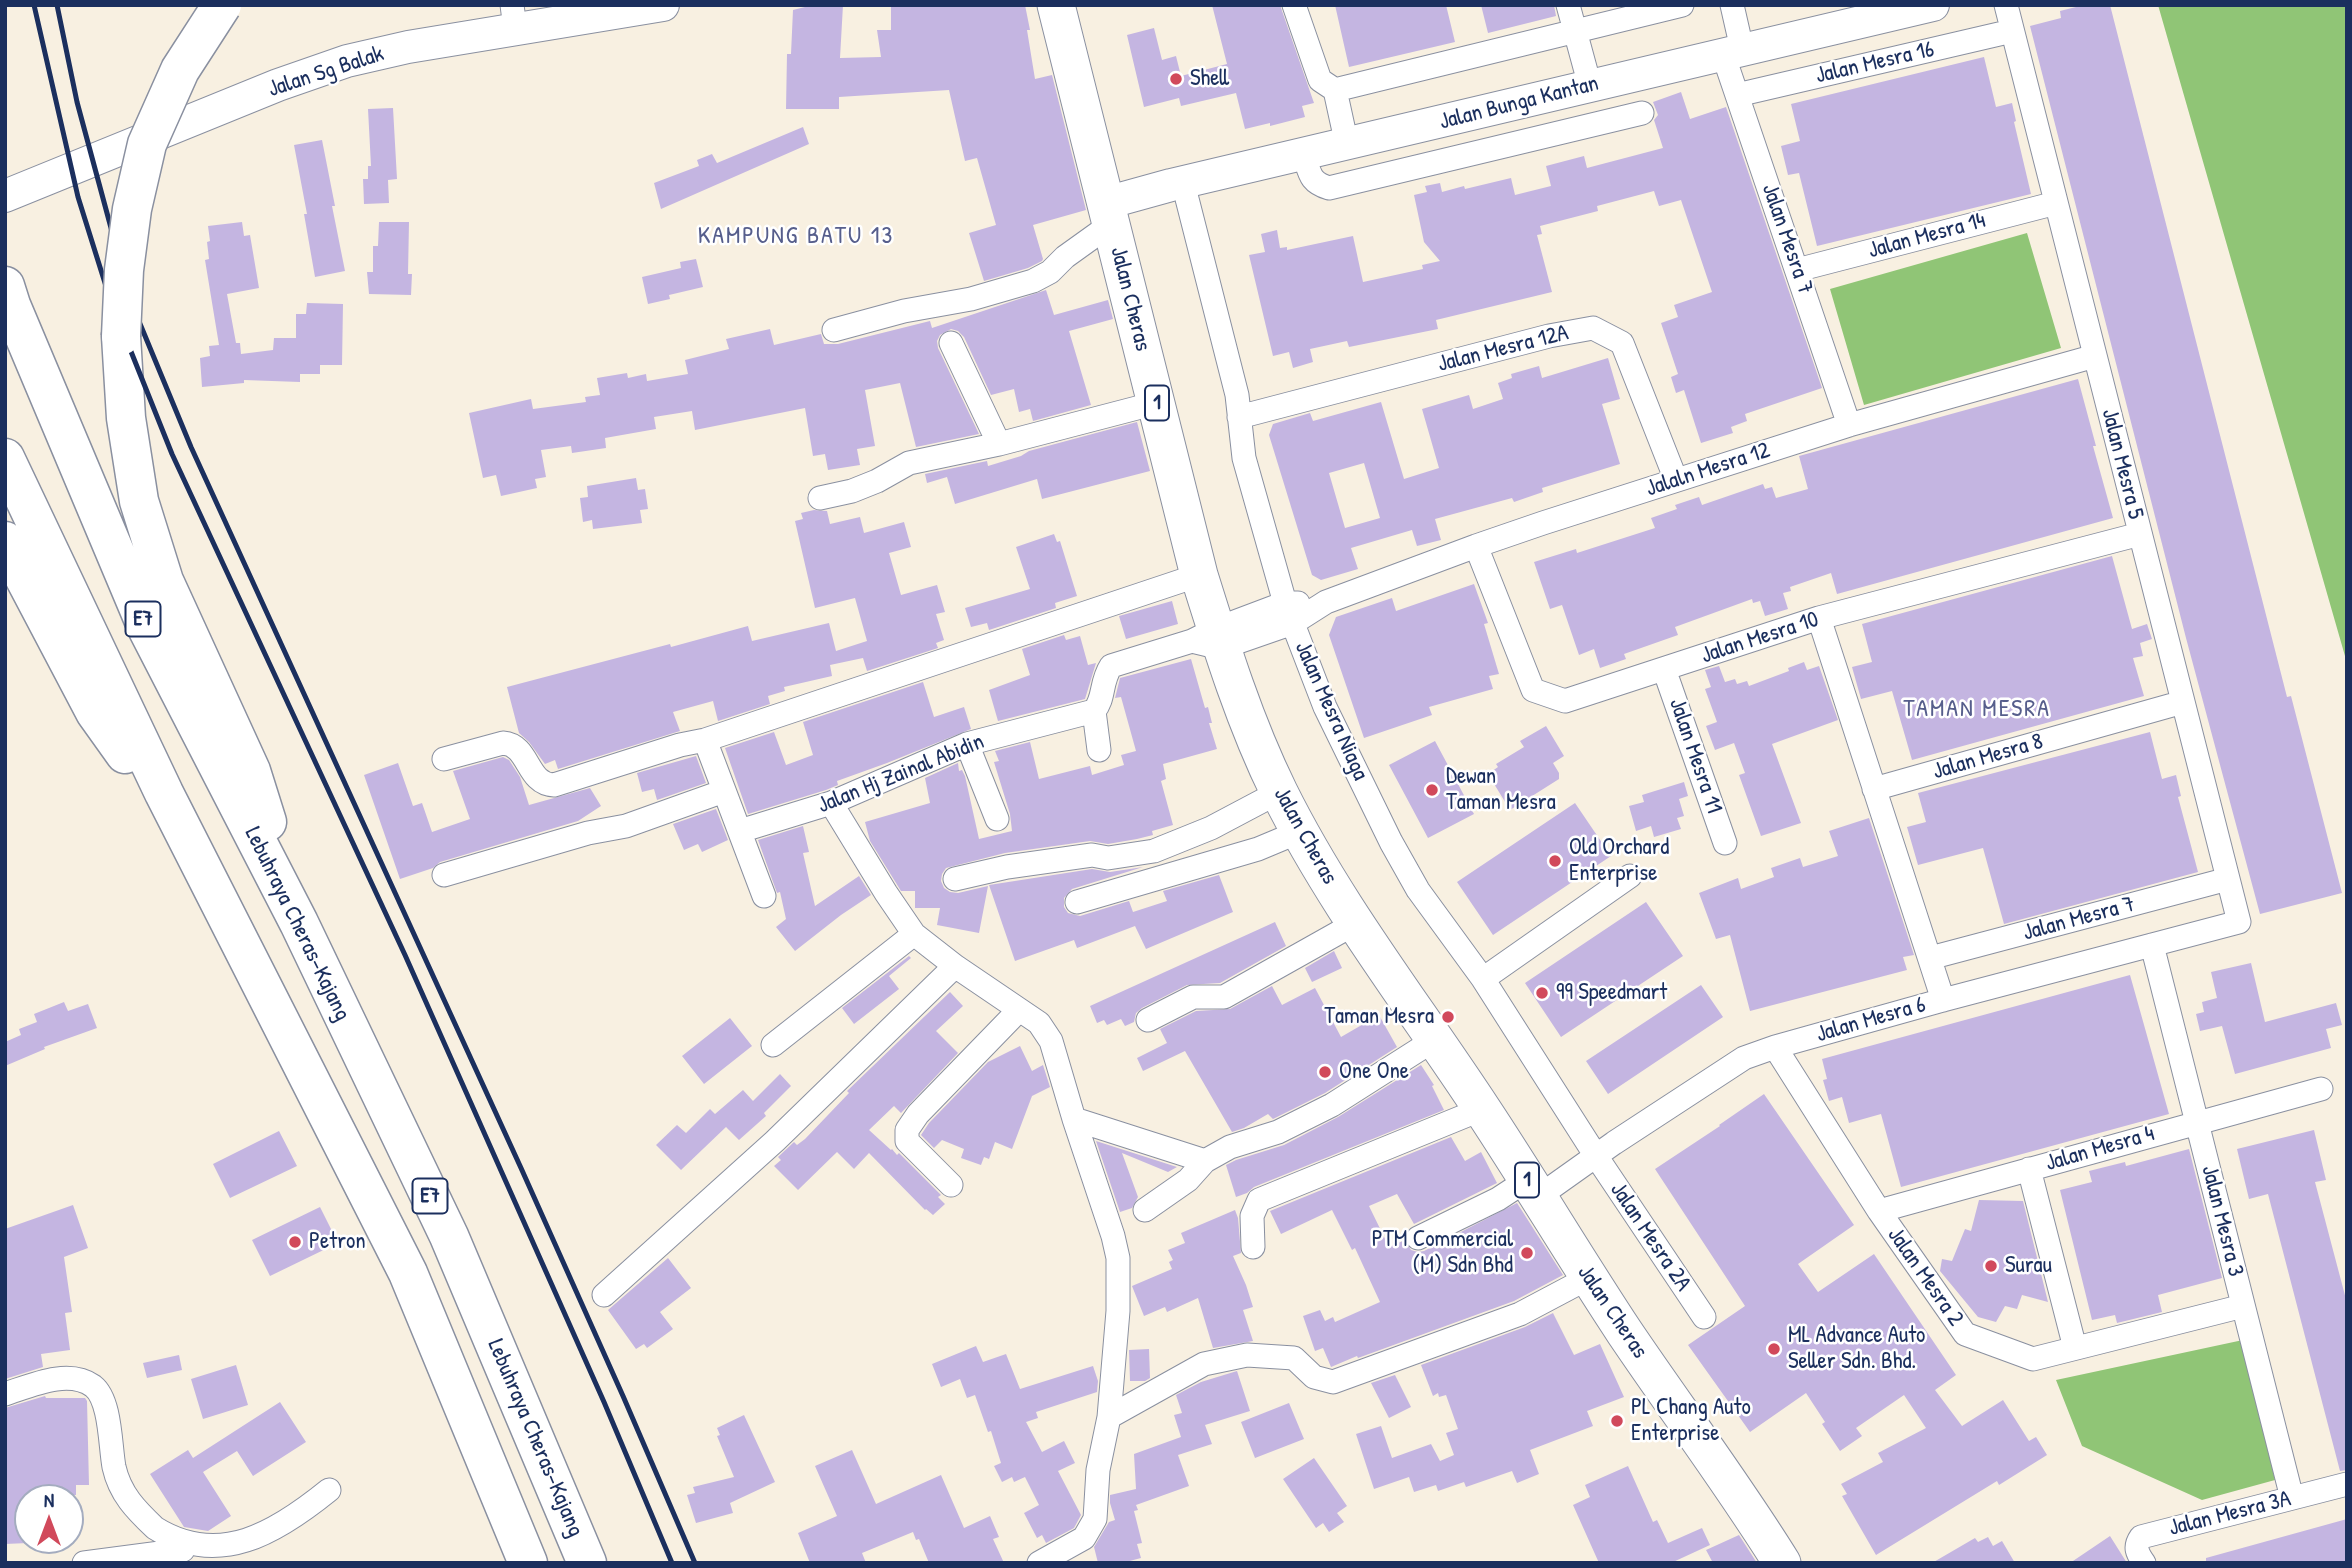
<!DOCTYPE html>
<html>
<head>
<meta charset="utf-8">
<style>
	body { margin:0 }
	#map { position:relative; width:2352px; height:1568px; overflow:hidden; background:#f8f0e1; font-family:"Patrick Hand",sans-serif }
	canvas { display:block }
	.frame { position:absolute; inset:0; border:7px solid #1b2f5e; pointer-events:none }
	.north { position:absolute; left:14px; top:1484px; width:70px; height:70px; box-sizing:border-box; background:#fff; border:2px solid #a4acbf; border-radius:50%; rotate:0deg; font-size:19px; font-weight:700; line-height:28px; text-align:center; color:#1b2f5e }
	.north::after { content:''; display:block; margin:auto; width:24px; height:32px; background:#d1495b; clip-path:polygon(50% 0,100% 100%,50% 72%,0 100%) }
</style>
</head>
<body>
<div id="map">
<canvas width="2352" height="1568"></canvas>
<div class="frame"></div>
<div class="north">N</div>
</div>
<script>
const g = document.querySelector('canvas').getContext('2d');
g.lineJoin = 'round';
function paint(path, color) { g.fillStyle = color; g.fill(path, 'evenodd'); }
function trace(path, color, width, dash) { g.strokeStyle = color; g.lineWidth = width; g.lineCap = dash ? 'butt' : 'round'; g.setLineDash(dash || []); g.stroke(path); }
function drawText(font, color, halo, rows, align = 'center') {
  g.font = font + ' "Patrick Hand",sans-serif'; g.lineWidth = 5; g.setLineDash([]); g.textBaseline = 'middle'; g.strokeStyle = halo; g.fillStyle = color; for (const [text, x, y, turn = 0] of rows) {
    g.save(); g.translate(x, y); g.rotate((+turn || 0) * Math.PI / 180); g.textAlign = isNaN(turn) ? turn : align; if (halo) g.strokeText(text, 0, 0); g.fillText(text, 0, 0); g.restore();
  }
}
paint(new Path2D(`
	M2158,5H2347V663Z
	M2027,233L2061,348L1864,405L1830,289Z
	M2243,1340L2275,1480L2202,1500L2082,1446L2056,1380Z`), '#90c576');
paint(new Path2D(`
	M813,5H843L840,58L881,57L877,30H891V5H1025L1030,30H1027L1035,79L1052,75L1086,210L1033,225L1043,259L1042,261L1028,268L984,281L969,233L996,225L977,158L965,161L949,90L839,97V109H786L787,54H791L793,10Z
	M1212,5H1280L1314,103L1302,106L1305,117L1270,126V123L1245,129L1236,93L1181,106L1179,98L1144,107L1127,35L1154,28L1162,60L1176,56L1181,76L1227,64Z
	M1335,5H1446L1455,42L1349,67Z
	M1481,5H1554L1556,16L1488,33Z
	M2084,5H2110L2287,697L2291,696L2342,893L2260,914L2186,638L2030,26L2061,18L2060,11Z
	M1984,57L1996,107L2012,103L2016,121L2014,122L2031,194L1817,246L1799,173L1788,175L1781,146L1800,141L1791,104Z
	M1681,92L1690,119L1726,107L1822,388L1745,414L1747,421L1731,427L1733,433L1701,443L1684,390L1676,393L1671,377L1678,374L1661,323L1678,317L1674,305L1712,292L1681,200L1659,206L1654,191L1597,206L1598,211L1540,226L1542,234L1537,235L1552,292L1436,320L1438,329L1349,347L1347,341L1310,349L1313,362L1293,368L1289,352L1273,356L1249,255L1265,252L1261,234L1277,230L1280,248L1287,247V250L1353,236L1363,282L1423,269L1422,265L1440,261L1424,242L1414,195L1427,192L1425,186L1440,183L1442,192L1464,186L1465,189L1511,178L1515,195L1551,186L1546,166L1584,156L1587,168L1663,148L1654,120L1658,115L1653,102Z
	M393,108L397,179L388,180L389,203L364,204L363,179H368V166H371L368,109Z
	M803,127L809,144L661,209L654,183L699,166L697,160L712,154L717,163Z
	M322,140L335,206H332L345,271L315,277L304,214H307L294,145Z
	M242,222L244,236L250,235L259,288L227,294L236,343H240L241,354L273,350L274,338H296V314H306L307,303L343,304L342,365H320V374H300V382L244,380V383L202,387L200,358L210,356L209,346L219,345L205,260L209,259L207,242L210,241L208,226Z
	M379,222H409L408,274H412L411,295L369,294L367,272H373V246H378Z
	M696,259L703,287L669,295L670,299L648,304L642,277L681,268L680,262Z
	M1046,290L1054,315L1108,300L1113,319L1069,331L1091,405L1033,421L1030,409L1019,412L1014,389L991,395L964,337L958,331L951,329L940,335L937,341L938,348L979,434L916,447L900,383L865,390L875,446L857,449L860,465L828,470L825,454L813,456L805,408L695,430L692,411L654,417L656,429L605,438L606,448L572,453L571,446L541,450L546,477L535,479L537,488L501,496L496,475L483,478L469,413L531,399L533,409L586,402L585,397L600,395L597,378L627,373L628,378L646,374L647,381L688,374L685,360L729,349L726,339L770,329L774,345L821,334L824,344H838L930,321L932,328Z
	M1608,358L1620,399L1602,404L1620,464L1542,488L1543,492L1514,502L1512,498L1435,519L1441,540L1417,546L1412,530L1351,548L1358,569L1321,580L1312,575L1269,435L1273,424L1310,413L1313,421L1381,402L1404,479L1439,468L1422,409L1469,395L1473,409L1503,399L1498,383L1512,378L1511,374L1539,366L1542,378ZM1364,463L1380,518L1345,528L1329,473Z
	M2078,379L2096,446H2093L2113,518L1837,594L1831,573L1790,587L1791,591L1783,593L1788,609L1765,616L1760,601L1753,603L1752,599L1675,627L1678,635L1624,654L1626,659L1600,668L1594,649L1579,655L1562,605L1550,609L1534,562L1576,549L1577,553L1655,528L1651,518L1677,509L1675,505L1699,497L1702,505L1763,484L1765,489L1772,487L1776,498L1808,489L1799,456Z
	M1137,422L1150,471L1042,499L1037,479L955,504L947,477L927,483L925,474L987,461L988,466L1021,456L1029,451Z
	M636,478L638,490L645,489L648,509L640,510L642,523L593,529L592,520L583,522L580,498L588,497L587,486Z
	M814,510L827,511L830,524L860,517L864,533L904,522L911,547L889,553L901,595L937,585L945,612L936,614L944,640L936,643L938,648L867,671L863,658L830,665L832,676L784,687L785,691L768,696L770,704L718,721L713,701L673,712L680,731L558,769L555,760L545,764L529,742L519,733L507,687L670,644L671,647L748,626L752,641L829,623L836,651L867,641L855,598L815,608L795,521L803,519L801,513Z
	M1054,534L1057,542L1060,541L1077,596L1055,603L1056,608L989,630L987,623L971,627L965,608L1030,589L1016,547Z
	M2112,556L2132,629L2147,624L2152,639L2140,643L2143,656L2133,658L2144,696L1912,760L1892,691L1861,699L1852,667L1872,662L1862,624Z
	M1474,584L1488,623L1484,624L1499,674L1489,676L1493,689L1429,707L1432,715L1364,738L1329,635L1336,617L1392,598L1396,611Z
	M1172,601L1178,624L1126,639L1119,616Z
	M1064,635L1066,640L1080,636L1088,665L1096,663L1085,699L998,721L989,690L1030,675L1022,649Z
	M1191,659L1205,708L1208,707L1212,723H1209L1217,749L1163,764L1166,779L1161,781L1173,825L1152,831L1153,835L1137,839L1108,844L1090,841L1005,853L946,868L942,874L941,881L944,888L950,892L958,893L988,886L979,933L937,925L940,908H915V891H901L870,841L865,822L930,803L925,778L958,763L959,771L962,770L965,776L979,839L1012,831L1010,814L994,762L999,761L995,751L1030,742L1039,779L1090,766L1092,775L1124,765L1121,755L1136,751L1121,697L1115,698L1120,678Z
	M1804,662L1807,670L1819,666L1838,720L1772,744L1801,823L1761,836L1739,775L1745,773L1734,743L1715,750L1706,726L1717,722L1705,689L1711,687L1705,670L1719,666L1725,682L1735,679L1737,684L1747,681L1749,686L1789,671L1788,668Z
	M923,682L934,717L964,707L971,729L887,763L837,781L838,785L826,790L748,814L725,748L774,732L786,765L813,755L803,722Z
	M1546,726L1564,756L1553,763L1559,773V779L1510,810L1488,774L1498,767L1496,764L1524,747L1520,741Z
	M2150,732L2162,779L2176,775L2181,796L2178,797L2198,872L2004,924L1983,848L1918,865L1907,827L1926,822L1918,793Z
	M1435,741L1474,814L1428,838L1389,765Z
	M696,756L706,783L657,800L654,789L642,792L637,773Z
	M503,757L509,760L520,777L529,805L590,788L601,806L578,821L440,862L433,868L400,879L364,775L398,763L413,806L422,803L432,832L470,819L453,771Z
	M1684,782L1688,796L1679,799L1684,816L1677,818L1681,829L1654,837L1651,826L1636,831L1629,806L1644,802L1642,795Z
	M1575,803L1611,856L1493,935L1457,882Z
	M716,809L728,840L702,852L698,844L684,850L673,824Z
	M1869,818L1914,955L1903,957L1907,970L1750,1011L1730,935L1716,939L1699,893L1738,878L1741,889L1774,877L1771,868L1800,858L1803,867L1838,856L1829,831Z
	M803,826L809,852L803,853L815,906L859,876L871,895L841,915L795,951L776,927L786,919L780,892L777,893L758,840Z
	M1143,867L1072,889L1064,898V907L1068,913L1080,916L1129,901L1133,912L1167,901L1163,891L1219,875L1233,912L1146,949L1135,926L1077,948L1074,940L1015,961L989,885L1092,869L1110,872Z
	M1646,902L1683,956L1561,1037L1525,983Z
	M1275,922L1286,946L1220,983L1187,985L1142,1008L1136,1013L1134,1022L1125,1026L1121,1019L1107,1025L1104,1020L1097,1023L1090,1006Z
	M1334,951L1342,968L1312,982L1305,968Z
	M909,956L911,958L889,976L899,989L854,1024L842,1008Z
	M2251,963L2265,1022L2336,1003L2342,1025L2326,1029L2331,1048L2235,1074L2222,1026L2200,1031L2196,1014L2204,1012L2202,1002L2217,998L2211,972Z
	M2130,975L2169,1114L1901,1187L1881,1114L1849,1123L1842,1097L1829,1101L1823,1080L1827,1079L1822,1059Z
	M1701,985L1723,1017L1608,1094L1586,1061Z
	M1272,986L1282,1005L1315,988L1341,1037L1379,1015L1397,1047L1325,1093L1273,1119L1268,1114L1244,1128L1232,1132L1185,1051L1143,1071L1137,1058L1167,1043L1160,1029L1196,1011L1230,1009Z
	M950,992L963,1006L936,1031L958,1053L901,1113L894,1106L869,1130L891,1150L892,1149L897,1155L899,1153L941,1195L938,1197L945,1204L933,1215L926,1209L925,1210L869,1153L854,1169L837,1152L798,1190L774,1166L781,1160L778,1157L794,1142L797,1145L805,1139L849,1093L847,1091Z
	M64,1002L68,1011L88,1004L97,1028L44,1047L45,1049L5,1066V1042L21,1035L19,1029L37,1022L34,1014Z
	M730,1018L752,1046L704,1084L682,1056Z
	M1020,1046L1032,1071L1043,1065L1050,1087L1032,1096L1012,1149L995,1142L989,1159L984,1157L981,1165L961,1158L964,1149L942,1140L934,1148L921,1135L929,1123L988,1062Z
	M1421,1065L1434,1085L1432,1086L1444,1110L1254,1187L1247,1193L1236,1197L1226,1165L1236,1160L1284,1145L1338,1117Z
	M780,1074L791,1086L764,1113L766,1116L739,1140L726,1127L681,1170L656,1145L677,1125L686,1133L710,1109L715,1114L743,1090L753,1101Z
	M1764,1094L1854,1225L1798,1264L1818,1292L1874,1254L1956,1375L1935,1390L1962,1426L2003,1400L2029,1441L2036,1437L2047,1455L1999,1485L1997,1481L1876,1555L1842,1496L1847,1494L1841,1484L1883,1462L1878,1453L1926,1428L1904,1395L1856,1428L1862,1436L1840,1451L1822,1424L1825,1422L1806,1393L1750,1432L1688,1345L1745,1306L1655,1169L1720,1126L1719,1125Z
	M2314,1130L2326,1180L2315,1182L2347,1303V1470L2340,1471L2268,1194L2249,1199L2237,1149Z
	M279,1131L297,1166L230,1198L213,1164Z
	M1451,1137L1465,1161L1481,1152L1497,1183L1414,1224L1397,1194L1369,1206L1389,1247L1405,1240L1411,1250L1418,1252L1424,1251L1517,1203L1563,1275L1514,1301L1358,1358L1357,1356L1331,1367L1323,1348L1315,1351L1303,1316L1320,1310L1325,1321L1333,1317L1335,1322L1380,1302L1355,1248L1352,1250L1332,1210L1281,1234L1270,1211Z
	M1096,1141L1177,1167L1168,1172L1122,1153L1138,1197L1132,1208L1120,1212Z
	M2189,1149L2222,1278L2158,1295L2162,1312L2117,1323L2115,1315L2092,1320L2060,1190L2092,1182L2089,1171L2125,1162L2126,1166Z
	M1979,1200L2023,1201L2048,1302L2022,1295L2017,1309L2005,1306L1996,1322L1978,1317L1940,1271L1942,1259L1952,1261L1965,1229L1971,1231Z
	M73,1205L88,1248L64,1257L72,1312L65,1313L70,1350L41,1354L43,1367L5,1379V1229Z
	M320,1207L338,1243L270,1276L252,1240Z
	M1235,1210L1238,1218L1241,1253L1233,1256L1246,1285L1253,1307L1243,1310L1253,1341L1213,1348L1198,1298L1167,1312L1165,1307L1144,1316L1132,1286L1172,1269L1169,1262L1173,1260L1168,1250L1185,1243L1181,1233Z
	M668,1258L691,1288L660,1312L673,1329L647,1348L644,1344L636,1349L608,1310Z
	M1553,1313L1574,1355L1600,1344L1624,1397L1587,1411L1593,1426L1530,1450L1539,1474L1517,1483L1512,1471L1466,1487L1464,1482L1438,1491L1436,1485L1414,1492L1409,1477L1374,1489L1356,1434L1381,1426L1392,1458L1431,1444L1440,1461L1454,1455L1446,1433L1458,1429L1446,1395L1439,1397L1438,1393L1433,1396L1421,1365L1525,1327Z
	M976,1346L983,1362L1006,1354L1020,1389L1093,1366L1098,1381L1097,1392L1036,1412L1038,1418L1026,1422L1042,1452L1064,1441L1075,1463L1058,1471L1081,1515L1074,1528L1046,1543L1042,1535L1037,1538L1024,1513L1039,1505L1025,1477L1014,1482L1012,1477L1002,1482L994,1466L1001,1463L991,1431L988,1432L975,1395L967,1398L960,1379L941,1387L932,1364Z
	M1149,1349L1150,1378L1145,1381H1130L1129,1350Z
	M179,1355L182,1370L147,1378L143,1363Z
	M236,1365L248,1405L203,1419L191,1379Z
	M1237,1371L1250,1411L1205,1425L1212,1444L1178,1455L1189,1486L1136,1505L1138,1510L1134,1511L1142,1543L1137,1544L1141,1558L1122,1563H1098L1094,1547L1109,1522L1115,1520L1110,1503V1495L1136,1489L1134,1454L1181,1437L1174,1415L1182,1413L1176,1395L1201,1382Z
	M1395,1375L1411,1407L1389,1418L1371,1383Z
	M45,1396L46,1398H85L87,1401L89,1485H76V1495L28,1498V1543L5,1544V1408Z
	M280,1402L306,1442L253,1476L237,1451L203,1472L231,1516L208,1531L184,1527L150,1474L188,1450L193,1458Z
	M1289,1403L1304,1439L1255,1458L1241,1422Z
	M744,1415L775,1482L730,1503L733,1513L696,1523L687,1495L695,1493L693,1487L734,1477L717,1436L720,1435L717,1428Z
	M852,1450L876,1504L941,1475L964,1528L990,1516L999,1537L993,1539L1004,1563H929L919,1539L916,1540L913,1532L862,1553L866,1563H810L798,1533L837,1516L815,1466Z
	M1314,1458L1347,1506L1337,1513L1344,1522L1329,1532L1323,1523L1316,1528L1283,1479Z
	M1628,1466L1653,1522L1657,1520L1668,1543L1702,1528L1710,1545L1671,1563H1599L1573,1505L1590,1497L1585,1485Z
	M2347,1519V1563H2206V1558Z
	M1739,1535L1757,1563H1713L1706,1550Z
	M2110,1536L2127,1563H2070Z
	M1988,1537L1993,1546L2002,1541L2015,1563H1932L1975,1538L1978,1542Z`), '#c4b5e1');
const street = new Path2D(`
	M512,5L515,28
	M1294,5L1320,80L1335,90L1347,145
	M1568,5L1590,86
	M1732,5L1742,49
	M1723,54L1849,425
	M1335,90L1682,5
	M1737,95L2012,31
	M1304,155C1310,173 1309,182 1329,188L1642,113
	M1183,183L1237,395L1244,458L1285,603L1325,707L1391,842L1418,890L1483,979L1596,1156L1704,1317
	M1797,270L2056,203
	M834,330L904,311L971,299L1033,281L1050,272L1065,257L1111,224
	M951,343L999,444L1156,403
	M1239,417L1549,336L1593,328L1622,343L1676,480
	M820,498L852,491L877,481L909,463L999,444
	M1476,546L1533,690L1565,701L1819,618L2140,534
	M1819,618L1943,1000
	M1192,641L1221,648L1293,623L1326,602L1476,546L1543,523L1849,425L2095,356
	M1664,669L1725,843
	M1094,711L1099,750
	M705,740L764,896
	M967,744L997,819
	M444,759L503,743C530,745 526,784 554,785L680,745L705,740L1199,575
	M1874,789L2183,702
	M831,803L886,893L914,934L955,966L1039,1023L1051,1041L1074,1119L1113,1236L1118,1258V1311L1109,1417L1098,1470L1095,1519L1084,1538L1039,1563
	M740,831L831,803L967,744L1094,711C1105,698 1100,683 1111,666L1192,641L1216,629L1285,603H1298
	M444,875L588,833L626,826L724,791
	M955,879L1007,867L1092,855L1108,858L1154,851L1211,828L1279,792
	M1077,902L1258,849L1301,831
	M2152,945L2292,1498
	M1930,958L2228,879
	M1483,979L1630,876
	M1148,1020L1193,997H1224L1354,924
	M773,1045L914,934
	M1775,1047L1879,1211L1965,1334L2033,1359L2243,1306
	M1074,1119L1205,1161
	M2029,1169L2075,1348
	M951,1185L907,1141V1130L918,1114L1019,1010
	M1538,1197L1614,1143L1744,1058L1775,1047L1943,1000L2239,922L2006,5
	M1145,1210L1188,1180L1205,1161L1230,1147L1278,1132L1332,1105L1434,1040
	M1879,1211L2321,1089
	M1418,1238L1498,1199L1527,1180
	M1253,1247L1252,1216L1259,1200L1482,1109
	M604,1295L775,1141L955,966
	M5,1394C30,1386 68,1368 93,1386C111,1400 110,1446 114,1467C120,1494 136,1510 155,1528C219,1568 276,1533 329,1490
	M1109,1417L1204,1364L1247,1355L1294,1358L1314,1377L1333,1382L1520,1314L1588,1278
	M84,1563L183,1550
	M2144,1563C2137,1553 2134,1547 2141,1537L2347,1484`);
const secondary = new Path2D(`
	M5,196L278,85L347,61L408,47L663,5
	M1106,203L1171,185L1933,5`);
const primary = new Path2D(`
	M1056,5L1199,575C1222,649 1245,723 1279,792C1335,905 1413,1004 1482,1109C1531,1183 1576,1259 1625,1333C1677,1410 1733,1484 1782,1563`);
const highway = new Path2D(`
	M5,286L11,305L147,628L299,923L449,1236L587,1563
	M121,336L126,418L139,501L164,581L251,771L267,822
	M5,458L164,793L408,1273L528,1563
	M5,541L95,712L125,754`);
trace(street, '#8a90a0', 25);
trace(secondary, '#8a90a0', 34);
trace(primary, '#8a90a0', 39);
trace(highway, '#8a90a0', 41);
trace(street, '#fff', 23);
trace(secondary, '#fff', 32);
trace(primary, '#fff', 37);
trace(highway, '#fff', 38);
trace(new Path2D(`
	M34,5L78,197L110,299L172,454L405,955L604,1402L672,1563
	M57,5L77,102L131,302L191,447L521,1168L623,1396L695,1563`), '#1b2f5e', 5);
const highwayBridge = new Path2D(`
	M121,336L124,270L132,209L147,144L180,70L222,5`);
trace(highwayBridge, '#8a90a0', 41, []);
trace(highwayBridge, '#fff', 38);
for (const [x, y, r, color] of [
	[1176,79,7,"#d1495b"],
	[1432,790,7,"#d1495b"],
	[1555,861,7,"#d1495b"],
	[1542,993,7,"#d1495b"],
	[1448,1017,7,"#d1495b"],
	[1325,1072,7,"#d1495b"],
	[295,1242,7,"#d1495b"],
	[1527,1253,7,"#d1495b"],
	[1991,1266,7,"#d1495b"],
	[1774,1349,7,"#d1495b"],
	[1617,1421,7,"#d1495b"]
]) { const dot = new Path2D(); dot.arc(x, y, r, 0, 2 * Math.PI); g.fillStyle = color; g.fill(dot); trace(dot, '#fff', 2.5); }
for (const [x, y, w] of [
	[1157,403,24],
	[143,619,35],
	[1527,1180,24],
	[430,1196,35]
]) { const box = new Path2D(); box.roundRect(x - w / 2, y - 17.5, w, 35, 5); g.fillStyle = '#fff'; g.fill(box); trace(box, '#1b2f5e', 2); }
drawText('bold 21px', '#1b2f5e', null, [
	["1",1157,403],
	["E7",143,619],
	["1",1527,1180],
	["E7",430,1196]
]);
drawText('23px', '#1b2f5e', '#fff', [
	["Jalan Mesra 16",1875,63,-13],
	["Jalan Sg Balak",326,72,-18],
	["Jalan Bunga Kantan",1519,103,-14],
	["Jalan Mesra 14",1927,236,-15],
	["Jalan Mesra 7",1787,239,71],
	["Jalan Cheras",1130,299,76],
	["Jalan Mesra 12A",1503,349,-14],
	["Jalan Mesra 5",2122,464,76],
	["Jalaln Mesra 12",1708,470,-18],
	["Jalan Mesra 10",1760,638,-18],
	["Jalan Mesra Niaga",1331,711,66],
	["Jalan Mesra 11",1695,756,71],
	["Jalan Mesra 8",1988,757,-16],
	["Jalan Hj Zainal Abidin",901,774,-22],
	["Jalan Cheras",1305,836,61],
	["Jalan Mesra 7",2079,919,-15],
	["Lebuhraya Cheras–Kajang",297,924,64],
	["Jalan Mesra 6",1871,1020,-16],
	["Jalan Mesra 4",2100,1149,-16],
	["Jalan Mesra 3",2222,1221,76],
	["Jalan Mesra 2A",1650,1237,56],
	["Jalan Mesra 2",1925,1277,55],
	["Jalan Cheras",1612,1312,56],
	["Lebuhraya Cheras–Kajang",535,1438,67],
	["Jalan Mesra 3A",2230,1514,-14]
]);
drawText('23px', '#1b2f5e', '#fff', [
	["Shell",1190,79],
	["Dewan",1446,777],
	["Taman Mesra",1446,803],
	["Old Orchard",1569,848],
	["Enterprise",1569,874],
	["99 Speedmart",1556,993],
	["Taman Mesra",1434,1017,"right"],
	["One One",1339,1072],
	["PTM Commercial",1513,1240,"right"],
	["(M) Sdn Bhd",1513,1266,"right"],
	["Petron",309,1242],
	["Surau",2005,1266],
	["ML Advance Auto",1788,1336],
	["Seller Sdn. Bhd.",1788,1362],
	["PL Chang Auto",1631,1408],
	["Enterprise",1631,1434]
], 'left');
g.letterSpacing = '2px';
drawText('24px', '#565e8c', '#fff', [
	["KAMPUNG BATU 13",796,237],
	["TAMAN MESRA",1977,710]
]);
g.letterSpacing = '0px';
</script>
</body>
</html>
